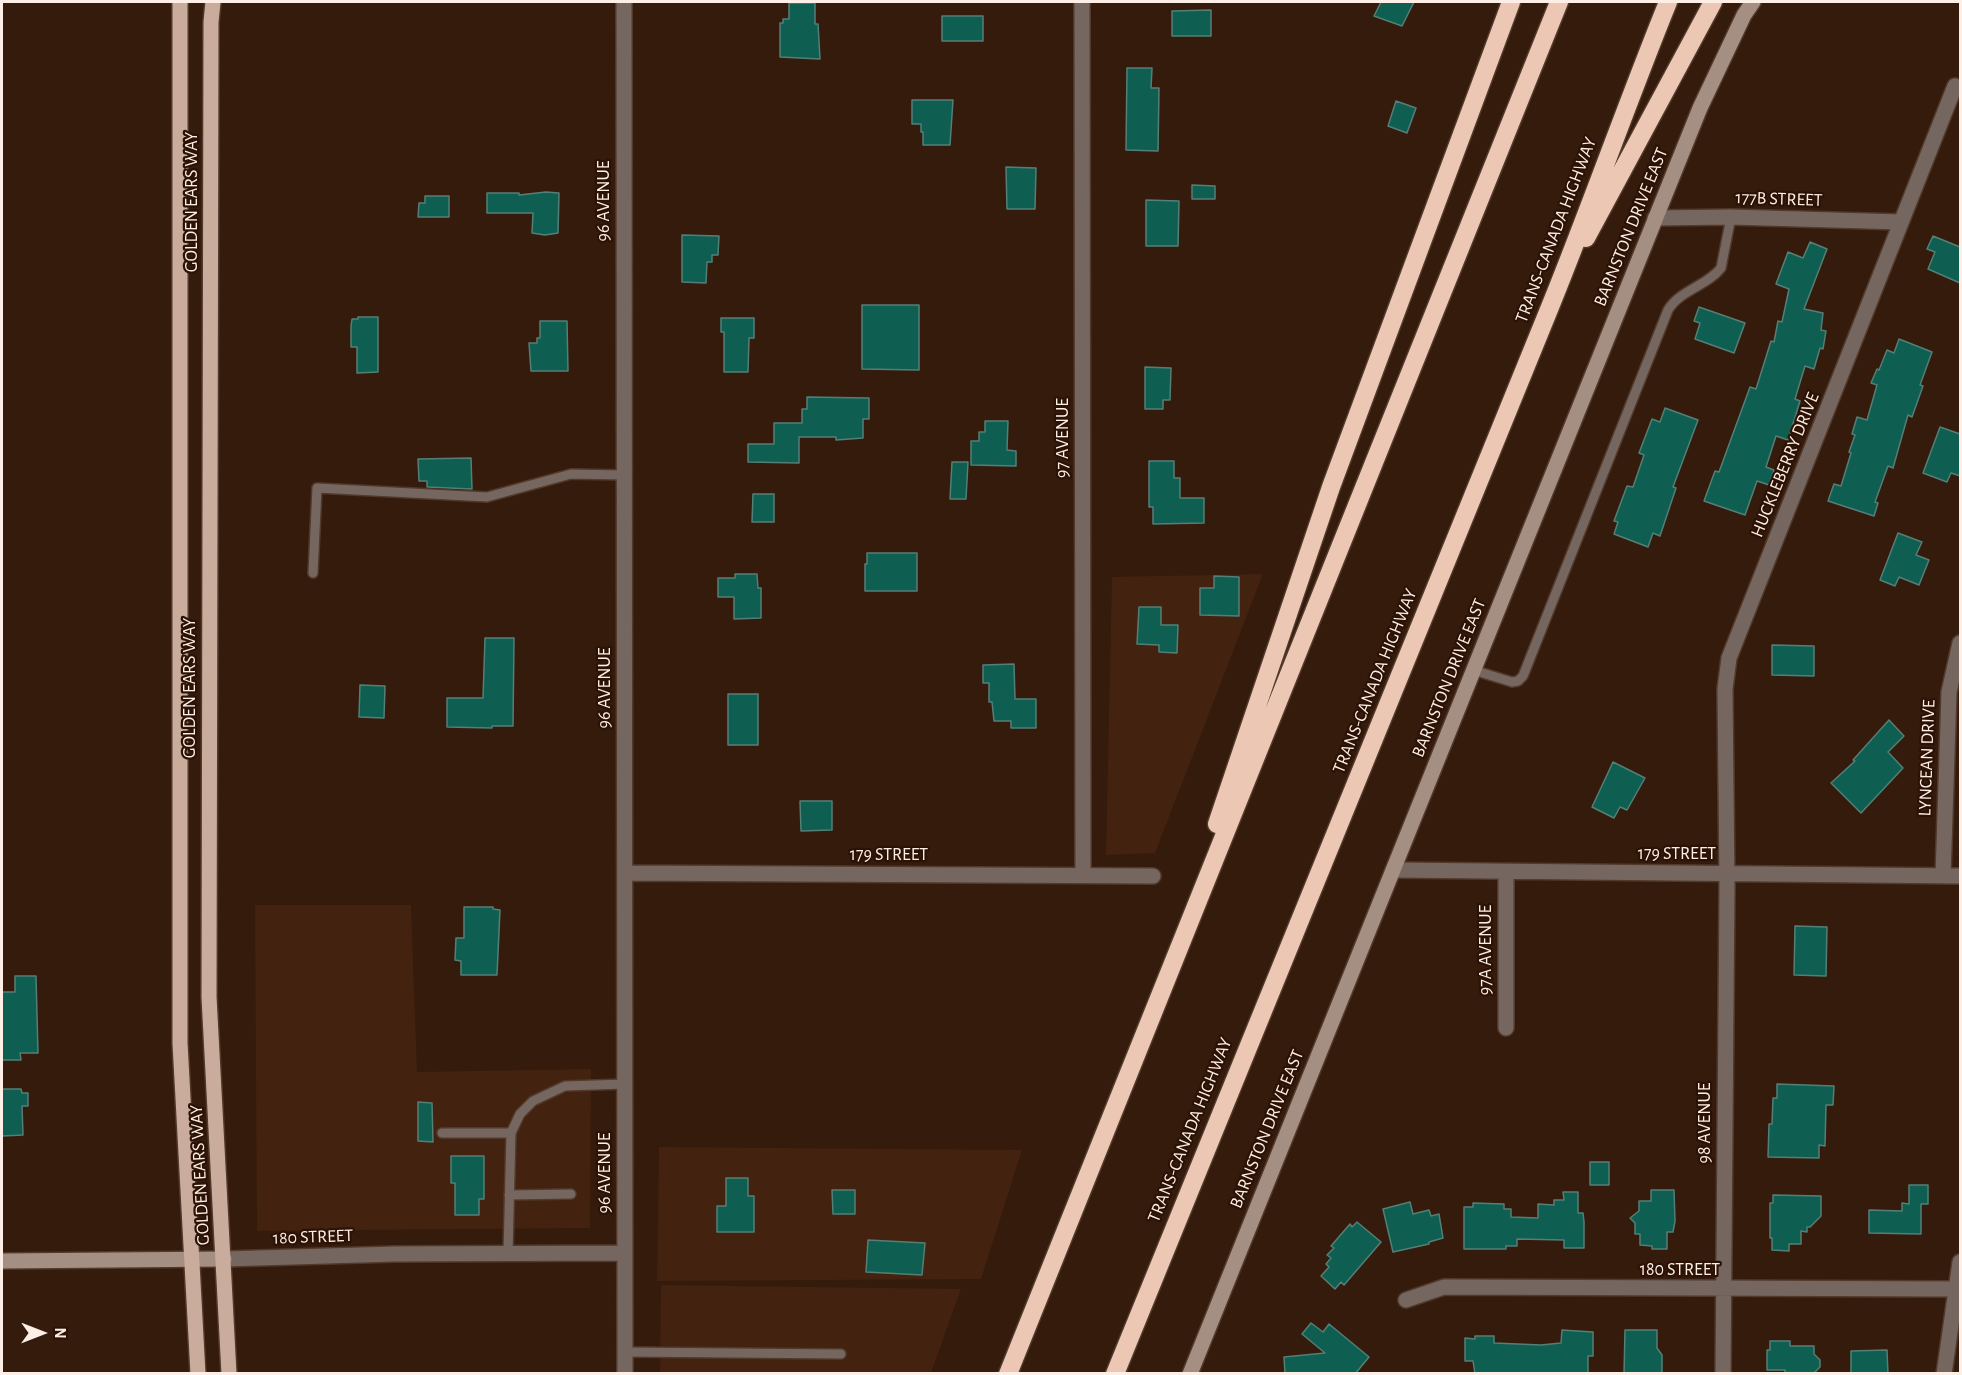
<!DOCTYPE html>
<html>
<head>
<meta charset="utf-8">
<style>
	body { margin:0 }
	#map { position:relative; width:1962px; height:1375px; overflow:hidden; background:#351b0c; font-family:"Alegreya Sans",sans-serif }
	canvas { display:block }
	.frame { position:absolute; inset:0; border:3px solid #fdeee6; pointer-events:none }
	.north { position:absolute; left:12px; top:1303px; width:60px; height:60px; -webkit-text-stroke:4px #2b1204; paint-order:stroke; rotate:90deg; font-size:16px; font-weight:700; line-height:24px; text-align:center; color:#fdeee6 }
	.north::after { content:''; display:block; margin:auto; width:21px; height:27px; background:#fdeee6; clip-path:polygon(50% 0,100% 100%,50% 72%,0 100%) }
</style>
</head>
<body>
<div id="map">
<canvas width="1962" height="1375"></canvas>
<div class="frame"></div>
<div class="north">N</div>
</div>
<script>
const g = document.querySelector('canvas').getContext('2d');
g.lineJoin = 'round';
function paint(path, color) { g.fillStyle = color; g.fill(path, 'evenodd'); }
function trace(path, color, width, dash) { g.strokeStyle = color; g.lineWidth = width; g.lineCap = dash ? 'butt' : 'round'; g.setLineDash(dash || []); g.stroke(path); }
function drawText(font, color, halo, rows, align = 'center') {
  g.font = font + ' "Alegreya Sans",sans-serif'; g.lineWidth = 4.5; g.setLineDash([]); g.textBaseline = 'middle'; g.strokeStyle = halo; g.fillStyle = color; for (const [text, x, y, turn = 0] of rows) {
    g.save(); g.translate(x, y); g.rotate((+turn || 0) * Math.PI / 180); g.textAlign = isNaN(turn) ? turn : align; if (halo) g.strokeText(text, 0, 0); g.fillText(text, 0, 0); g.restore();
  }
}
paint(new Path2D(`
	M1263,574L1155,853L1106,855L1112,577Z
	M255,905H411L417,1072L591,1069L590,1228L257,1231Z
	M659,1147L1022,1150L981,1279L657,1281Z
	M661,1285L961,1289L931,1373L660,1374Z`), '#43220f');
const building = new Path2D(`
	M1381,2H1414L1402,26L1374,16Z
	M789,3H815V24H818L820,59L780,57V23H783V19H789Z
	M1211,10V36H1172V11Z
	M942,16H983V41H942Z
	M1127,68H1152L1151,88H1159L1158,151L1126,150Z
	M912,100H953L950,145H923V132H921V124H912Z
	M1396,101L1416,108L1407,133L1388,126Z
	M1006,167L1036,168L1035,209H1007Z
	M1192,185L1215,186V199H1192Z
	M546,192L559,193L558,233L545,235L532,233L533,213H487V193H519V195Z
	M425,196H449V217H418L419,203H425Z
	M1146,200L1179,201L1178,246H1146Z
	M682,235L719,236L718,255H712V262H707L706,283L682,282Z
	M1933,236L1960,247V283L1928,269L1935,252L1927,249Z
	M1810,242L1827,249L1804,309L1823,313L1821,330L1826,331L1823,349L1820,348L1814,369L1805,366L1795,399L1800,401L1788,440L1776,436L1766,467L1774,470L1769,485L1757,481L1745,515L1704,501L1715,471L1719,472L1750,387L1756,389L1771,341L1774,342L1778,321L1782,322L1789,289L1776,284L1788,252L1803,258Z
	M862,305H919V370L862,369Z
	M1699,307L1745,323L1734,353L1695,339L1700,323L1694,321Z
	M358,317H378V372L357,373V347H351V326L352,319H358Z
	M721,318H754V338H749L748,372H724V332H721Z
	M540,321H567L568,371H531L529,343H537V338H540Z
	M1899,339L1932,352L1920,385L1923,386L1912,417L1908,415L1893,468L1888,466L1875,502L1878,503L1874,516L1828,501L1834,484L1841,486L1851,453L1849,452L1855,435L1852,434L1857,417L1867,420L1877,385L1871,383L1877,369L1879,370L1887,350L1894,353Z
	M1145,367L1171,368L1170,400H1163V409H1145Z
	M807,397L869,398V419H863V438L836,440V437H799V463L748,462V444H774V423H802V409H807Z
	M1665,408L1698,420L1673,487L1676,488L1660,536L1653,533L1648,547L1614,534L1618,522L1614,521L1627,486L1633,487L1644,455L1639,453L1652,419L1660,422Z
	M985,421H1008L1007,450L1016,451V466L971,465V441H979V432H985Z
	M1940,427L1960,434V476L1951,473L1947,482L1923,473Z
	M471,458L472,489L427,487V481H419L418,459Z
	M1149,461H1174V478H1180V498H1204V523L1153,524V507H1149Z
	M952,462H968L966,499H950Z
	M753,494H774V522H752Z
	M1898,533L1922,542L1916,555L1929,560L1919,585L1899,577L1895,586L1880,580Z
	M867,553H917V591H865V564H867Z
	M735,574H757L758,588H761V618L734,619V597H718V578H735Z
	M1214,576L1239,577V616L1200,615V588H1214Z
	M1139,607H1161V625H1178L1177,653L1159,652V645L1137,644Z
	M485,638H514L513,726H492V728L447,727V698H483Z
	M1772,645L1814,646V676L1772,675Z
	M1014,664L1015,699H1036V728H1011V721H994L992,702H989V683H983V665Z
	M360,685L385,686L384,718L359,717Z
	M728,694H758V745H728Z
	M1889,720L1904,736L1888,752L1903,768L1861,813L1831,783L1855,761L1853,760Z
	M1613,762L1645,778L1627,810L1620,807L1614,818L1592,807Z
	M800,801H832V830L801,831Z
	M464,907H493V909L500,910L497,975H461V961L455,960L456,938H464Z
	M1795,926L1827,927L1826,976L1794,975Z
	M15,976H36L38,1053H20L21,1060H2V992H15Z
	M1777,1084L1834,1086L1833,1105H1826L1825,1146L1819,1145V1158L1768,1157L1769,1124H1772L1773,1098H1777Z
	M2,1089H21L22,1093H28V1106H22L23,1135L2,1136Z
	M418,1102L432,1103L433,1142L418,1141Z
	M451,1156H484V1199H479V1215H455V1183H451Z
	M1590,1162H1609V1185H1590Z
	M726,1178H748V1196H754V1232H717V1206H726Z
	M1909,1185H1928V1204H1921V1234L1869,1233V1210L1902,1211V1203L1909,1204Z
	M832,1190H855V1214H833Z
	M1651,1190H1674L1675,1221L1673,1232H1667V1249H1652V1246L1640,1245V1234H1635V1223L1630,1218L1639,1211V1201H1651Z
	M1563,1192H1578V1213H1583L1584,1222V1248H1564V1240L1517,1239V1246H1506V1249H1464V1207H1473V1203L1504,1204V1209H1511V1217L1538,1218V1204L1554,1205V1200H1564Z
	M1773,1195L1821,1196V1216L1810,1227H1807V1232L1801,1231V1244H1789V1251L1772,1250V1238H1770V1203H1773Z
	M1410,1202L1413,1214L1429,1210L1431,1216L1439,1214L1443,1238L1429,1242V1244L1393,1252L1383,1209Z
	M1357,1222L1381,1242L1344,1285L1341,1282L1335,1289L1321,1276L1329,1267L1326,1264L1331,1258L1327,1255L1334,1248L1331,1246L1350,1224L1352,1227Z
	M868,1240L925,1243L922,1275L866,1272Z
	M1311,1323L1323,1332L1329,1324L1369,1357L1355,1374H1285L1284,1357L1325,1353L1302,1334Z
	M1562,1330L1593,1332V1356H1588V1374H1475L1473,1361H1465V1338L1475,1339V1336H1494V1343L1541,1345L1561,1343Z
	M1625,1330H1657V1348L1662,1355V1374H1624Z
	M1770,1341H1790V1346H1814V1354L1820,1360V1367L1813,1374H1785V1370H1767V1350H1770Z
	M1887,1350L1888,1374H1851V1351Z`);
paint(building, '#0e5e52');
trace(building, '#557f76', 1.5);
const lane = new Path2D(`
	M313,573L317,488L487,497L571,474L623,475
	M1473,670L1512,682L1518,681L1523,676L1668,310C1680,290 1707,286 1721,268L1731,217
	M442,1133H511
	M509,1195L571,1194
	M508,1253L511,1133L520,1114L533,1101L565,1086L625,1084
	M625,1352L841,1354`);
const street = new Path2D(`
	M624,2L625,1374
	M1082,2L1083,875
	M1655,218L1731,217L1901,222
	M1393,870L1960,876
	M1506,872V1028
	M625,873L1153,876
	M1943,876L1949,692L1960,643
	M224,1259L395,1254L625,1253
	M1406,1300L1444,1287L1956,1289
	M1723,1374L1727,886L1725,689L1729,658L1955,86
	M1944,1374L1960,1262`);
const secondary = new Path2D(`
	M2,1261L224,1259
	M1190,1374L1700,108L1744,15L1753,2`);
const primary = new Path2D(`
	M180,2V1043L198,1374
	M213,2L211,22L209,997L229,1374`);
const highway = new Path2D(`
	M1586,238L1713,2
	M1217,824L1331,487L1511,2
	M1008,1374L1559,2
	M1115,1374C1258,1017 1406,663 1550,307C1591,206 1627,103 1668,2`);
trace(lane, '#51392b', 12);
trace(street, '#51392b', 18);
trace(secondary, '#51392b', 18);
trace(primary, '#51392b', 18);
trace(highway, '#51392b', 21);
trace(lane, '#756760', 9);
trace(street, '#756760', 15);
trace(secondary, '#a58e82', 15);
trace(primary, '#c9ac9c', 15);
trace(highway, '#ebc7b4', 18);
drawText('18px', '#fdeee6', '#2b1204', [
	["177B STREET",1779,199,2],
	["96 AVENUE",604,201,-90],
	["GOLDEN EARS WAY",192,202,-90],
	["BARNSTON DRIVE EAST",1631,227,-68],
	["TRANS-CANADA HIGHWAY",1556,230,-69],
	["97 AVENUE",1063,438,-90],
	["HUCKLEBERRY DRIVE",1785,465,-68],
	["BARNSTON DRIVE EAST",1449,678,-68],
	["TRANS-CANADA HIGHWAY",1375,681,-68],
	["GOLDEN EARS WAY",190,688,-90],
	["96 AVENUE",605,688,-90],
	["LYNCEAN DRIVE",1927,758,-88],
	["179 STREET",1677,854],
	["179 STREET",889,855],
	["97A AVENUE",1486,950,-90],
	["98 AVENUE",1705,1123,-90],
	["BARNSTON DRIVE EAST",1267,1129,-68],
	["TRANS-CANADA HIGHWAY",1190,1130,-68],
	["96 AVENUE",605,1173,-90],
	["GOLDEN EARS WAY",200,1175,-93],
	["180 STREET",313,1237,-2],
	["180 STREET",1680,1270]
]);
</script>
</body>
</html>
